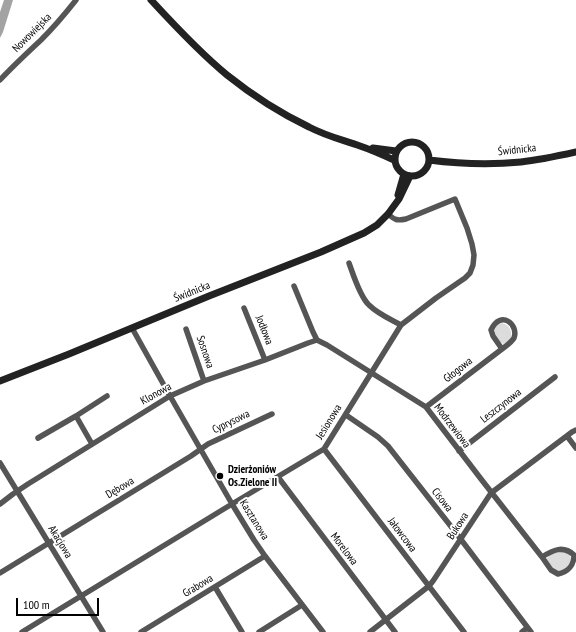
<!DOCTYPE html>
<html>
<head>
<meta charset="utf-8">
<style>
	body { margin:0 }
	#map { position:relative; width:576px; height:632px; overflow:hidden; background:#fff; font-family:"PT Sans Narrow",sans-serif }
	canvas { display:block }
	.scale { position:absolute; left:16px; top:598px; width:83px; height:18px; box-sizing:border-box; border:2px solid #000; border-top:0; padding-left:5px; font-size:12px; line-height:14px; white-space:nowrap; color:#000; -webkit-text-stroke:3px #fff; paint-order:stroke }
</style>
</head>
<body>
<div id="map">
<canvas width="576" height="632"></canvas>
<div class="scale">100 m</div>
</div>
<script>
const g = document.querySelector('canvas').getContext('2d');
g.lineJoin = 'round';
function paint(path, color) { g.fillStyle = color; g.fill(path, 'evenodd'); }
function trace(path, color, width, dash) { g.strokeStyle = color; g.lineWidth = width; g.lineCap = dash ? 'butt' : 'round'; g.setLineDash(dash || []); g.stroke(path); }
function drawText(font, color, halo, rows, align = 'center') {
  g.font = font + ' "PT Sans Narrow",sans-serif'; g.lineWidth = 4; g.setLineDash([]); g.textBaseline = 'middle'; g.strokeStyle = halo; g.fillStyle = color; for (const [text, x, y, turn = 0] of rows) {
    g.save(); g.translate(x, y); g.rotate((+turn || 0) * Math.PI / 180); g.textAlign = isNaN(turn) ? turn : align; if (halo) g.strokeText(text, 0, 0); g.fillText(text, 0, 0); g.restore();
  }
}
paint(new Path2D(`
	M502,323C510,325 512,331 511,339L504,344C497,342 496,336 493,330L497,324Z
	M564,551L570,555C573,562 565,572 558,572C553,571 549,563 547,560V558L551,554Z`), '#dcdcdc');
paint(new Path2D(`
	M4,0H13L3,32L0,38V12Z`), '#a3a3a3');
trace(new Path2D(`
	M0,80C13,66 27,53 41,40C53,28 65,14 76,0
	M349,263C353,274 360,297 369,305C378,314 390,319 401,325
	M294,286L313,332L317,340
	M244,308L265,360
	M132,328L170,396L232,504L254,540L265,556L323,632
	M186,329L204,381
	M317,340L327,345L426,407L481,479L542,557L551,570L558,574C568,572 574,565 574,555C563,545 553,550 542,557
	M426,407L502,349C506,346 512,342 514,338C519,325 501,309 491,330L493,336L502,349
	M346,415L378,437L388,446L453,529L531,632
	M76,416L92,444
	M567,436L576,448
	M38,438L76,416L107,396
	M324,449L464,632
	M459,451L555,377
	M0,463L103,632
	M278,477L395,632
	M0,504L13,494L28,484L170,396L204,381L265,360L308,343L317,340
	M0,573L191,456L208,444L272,414
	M215,587L242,632
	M22,632L232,504L324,449L401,325L436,298L465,278L470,273L473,265L474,255L472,244L467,228L455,199L406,219C397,221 395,220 388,214
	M141,632L265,556
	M259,632L302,605
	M370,632L429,586L433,581L491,493L572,432L576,430
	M522,632L527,628`), '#555', 5.5);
trace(new Path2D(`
	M151,0C174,25 200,53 227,75C252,95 280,113 309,127C326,136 343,140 360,146C372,150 383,155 394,160
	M395 159a17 17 0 1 1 34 0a17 17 0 1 1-34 0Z
	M373,148L396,151
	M429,160C460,164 490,165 521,162C540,160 558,156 576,152
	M398,195L404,174
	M0,381L69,354L209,296L321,252L364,233L377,225L388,214L399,199L410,176`), '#222', 7);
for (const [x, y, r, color] of [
	[220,476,4,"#000"]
]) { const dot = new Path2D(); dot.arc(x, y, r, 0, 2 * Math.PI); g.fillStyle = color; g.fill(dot); trace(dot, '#fff', 1.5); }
drawText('11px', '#000', '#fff', [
	["Nowowiejska",32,33,-45],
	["Świdnicka",517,150,-6],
	["Świdnicka",192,292,-22],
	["Jodłowa",264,330,68],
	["Sosnowa",205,352,71],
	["Głogowa",458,370,-38],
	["Klonowa",156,394,-29],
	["Leszczynowa",501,406,-38],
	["Cyprysowa",231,422,-26],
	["Jesionowa",329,422,-58],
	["Modrzewiowa",452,426,53],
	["Dębowa",120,488,-31],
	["Cisowa",442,500,52],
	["Kasztanowa",254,520,58],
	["Bukowa",458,526,-57],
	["Jałowcowa",402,535,53],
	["Akacjowa",60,542,59],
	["Morelowa",344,549,53],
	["Grabowa",198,586,-31]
]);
drawText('bold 11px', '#000', '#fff', [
	["Dzierżoniów",228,470],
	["Os.Zielone II",228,483]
], 'left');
</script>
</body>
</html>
